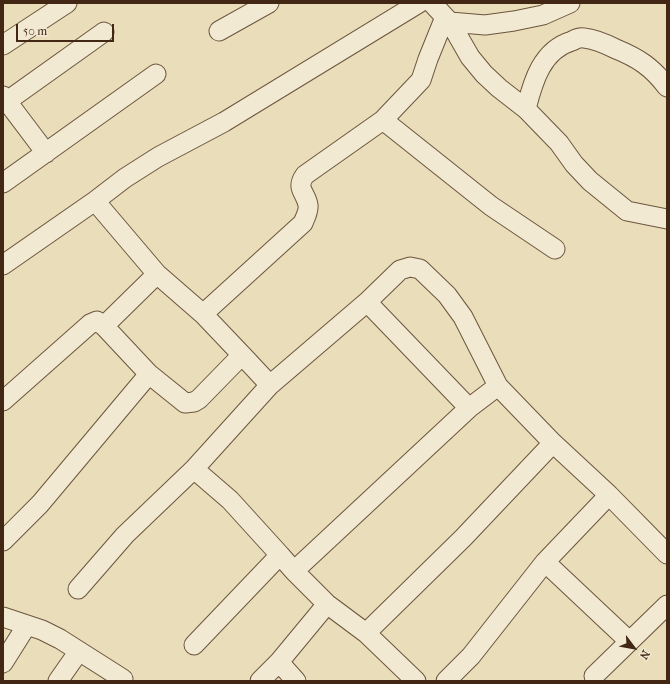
<!DOCTYPE html>
<html>
<head>
<meta charset="utf-8">
<style>
	body { margin:0 }
	#map { position:relative; width:670px; height:684px; overflow:hidden; background:#eaddba; font-family:"IM FELL French Canon",serif }
	canvas { display:block }
	.frame { position:absolute; inset:0; border:4px solid #422814; pointer-events:none }
	.north { position:absolute; left:614px; top:628px; width:40px; height:40px; -webkit-text-stroke:3px #f1e9d2; paint-order:stroke; rotate:122deg; font-size:11px; font-weight:700; line-height:16px; text-align:center; color:#422814 }
	.north::after { content:''; display:block; margin:auto; width:14px; height:18px; background:#422814; clip-path:polygon(50% 0,100% 100%,50% 72%,0 100%) }
	.scale { position:absolute; left:16px; top:24px; width:98px; height:18px; box-sizing:border-box; border:2px solid #422814; border-top:0; padding-left:5px; font-size:12px; line-height:14px; white-space:nowrap; color:#422814; -webkit-text-stroke:3px #f1e9d2; paint-order:stroke }
</style>
</head>
<body>
<div id="map">
<canvas width="670" height="684"></canvas>
<div class="frame"></div>
<div class="north">N</div>
<div class="scale">50 m</div>
</div>
<script>
const g = document.querySelector('canvas').getContext('2d');
g.lineJoin = 'round';
function trace(path, color, width, dash) { g.strokeStyle = color; g.lineWidth = width; g.lineCap = dash ? 'butt' : 'round'; g.setLineDash(dash || []); g.stroke(path); }
const minor = new Path2D(`
	M432,3L445,17
	M450,22L470,57L484,74L499,88L526,109L559,143L574,164L590,181L627,211L667,219
	M219,31L269,3
	M3,45L67,3
	M3,96L46,153
	M3,104L104,32
	M526,109C533,81 542,50 572,41C576,39 580,37 584,38C595,39 606,44 616,49C638,58 652,67 667,87
	M383,120L491,206L555,249
	M3,183L156,74
	M95,201L125,178L158,157L224,122L419,3
	M3,265L95,201L157,274
	M367,302L469,408
	M149,374L104,326L157,274L203,314
	M270,385L367,302L400,270L410,267L420,269L447,295L463,317L498,386L553,443L609,495L667,554
	M3,401L90,324L97,321L104,326
	M194,469L230,500L280,555
	M3,541L40,504L149,374L185,403L194,402L199,399L242,355L203,314L303,223C305,218 309,211 308,205C306,192 295,189 305,175L383,120L421,80L428,59L445,17L450,22L485,25L514,21L543,15L570,3
	M545,562L629,641
	M294,571L469,408L498,386
	M78,589L125,535L194,469L270,385L242,355
	M3,617L42,630L60,639L123,679
	M366,633L416,681
	M194,645L280,555L294,571L327,604L366,633L463,538L553,443
	M279,662L296,681
	M3,663L27,625
	M594,676L667,605
	M58,681L79,651
	M260,681L279,662L327,604
	M446,681L471,656L545,562L609,495`);
trace(minor, '#6c553e', 21);
trace(minor, '#f1e9d2', 19);
</script>
</body>
</html>
